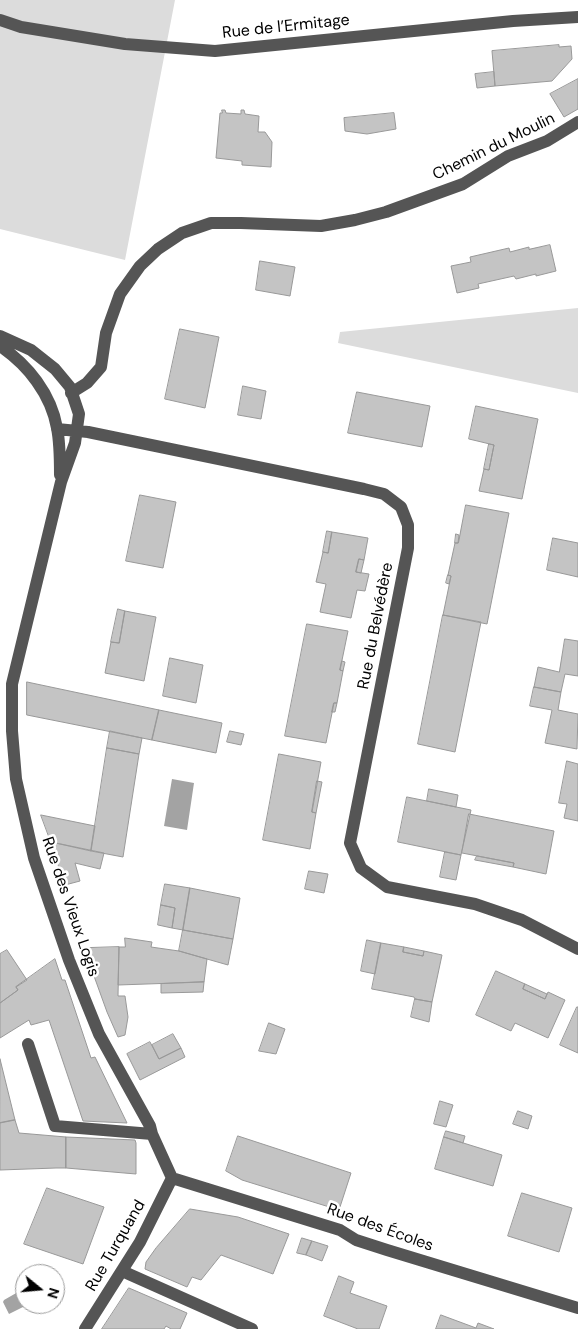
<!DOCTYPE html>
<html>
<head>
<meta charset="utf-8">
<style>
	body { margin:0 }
	#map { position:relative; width:578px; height:1329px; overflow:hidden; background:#fff; font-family:"DM Sans",sans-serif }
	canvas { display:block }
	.north { position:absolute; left:15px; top:1264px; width:50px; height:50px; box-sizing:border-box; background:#fff; border:1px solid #999; border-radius:50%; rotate:107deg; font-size:14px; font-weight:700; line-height:20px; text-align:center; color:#000 }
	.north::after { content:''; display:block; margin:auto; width:18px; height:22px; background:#000; clip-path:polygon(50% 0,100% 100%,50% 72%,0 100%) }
</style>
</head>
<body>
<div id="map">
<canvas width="578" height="1329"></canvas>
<div class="north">N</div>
</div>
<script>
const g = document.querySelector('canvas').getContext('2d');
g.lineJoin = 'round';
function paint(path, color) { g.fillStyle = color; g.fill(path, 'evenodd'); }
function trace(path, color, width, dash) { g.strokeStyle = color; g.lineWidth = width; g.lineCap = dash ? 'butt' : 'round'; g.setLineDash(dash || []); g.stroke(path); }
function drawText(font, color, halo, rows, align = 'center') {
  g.font = font + ' "DM Sans",sans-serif'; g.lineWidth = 5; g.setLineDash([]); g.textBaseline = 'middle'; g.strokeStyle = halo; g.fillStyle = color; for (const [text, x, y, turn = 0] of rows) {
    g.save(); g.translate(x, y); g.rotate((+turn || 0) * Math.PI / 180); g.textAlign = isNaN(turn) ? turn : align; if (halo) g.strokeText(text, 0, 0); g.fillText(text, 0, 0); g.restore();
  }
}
paint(new Path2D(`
	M0,0H175L125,260L0,229Z
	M578,308V393L338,343L340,332Z`), '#dcdcdc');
paint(new Path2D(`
	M172,779L194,783L187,830L164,826Z
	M25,1288V1304H29L9,1314L3,1302L4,1300Z`), '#a3a3a3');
const building = new Path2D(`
	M559,45V47L571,46L572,59L552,81L495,86L492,51Z
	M494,72L495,86L477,88L475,74Z
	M578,79V109L564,117L550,94Z
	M222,110H225L226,113L241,114V110H244L245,114L259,116L258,132H265L272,142L271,167L242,165V161L216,158L220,113H222Z
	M394,113L396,129L367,134L345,131L344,118Z
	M550,245L556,271L536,276V274L516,279L514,276L478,284L479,288L457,293L451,266L471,262L470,257L509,248L510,252L529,247V249Z
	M260,261L295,267L290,296L256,290Z
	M180,329L219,337L205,408L165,399Z
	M243,386L266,391L261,419L238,415Z
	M357,392L430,406L422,447L348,433Z
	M476,406L538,419L522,499L479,491L484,469L489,470L494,445L469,439Z
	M489,444L494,445L489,470L484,469Z
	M140,495L176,502L163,568L126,561Z
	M466,505L509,513L487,624L443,615L451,576L448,575L455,543H458Z
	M327,531L332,532L328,553L323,552Z
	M332,532L368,538L364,560L359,559L356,572L369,574L365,591L357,590L351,618L320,612L326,584L316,582L323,552L328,553Z
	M456,534L459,535L458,543H455Z
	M553,538L578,543V577L547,570Z
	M359,559L364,560L361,573L356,572Z
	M448,575L451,576L449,584L446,583Z
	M118,609L125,611L119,643L111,642Z
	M125,611L156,617L144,681L105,673L111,642L119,643Z
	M443,615L481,622L455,752L418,744Z
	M307,624L348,631L340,670L343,671L337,703H334L326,743L285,736Z
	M565,639L578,641V676L565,674L561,692L534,687L538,667L559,672Z
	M170,658L203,665L196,703L163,696Z
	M342,661L345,662L343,671L340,670Z
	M27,682L159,710L152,740L27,715Z
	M534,687L561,692L558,710L578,714L577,749L545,743L552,710L530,706Z
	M334,703H337L335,712H332Z
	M159,710L222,723L216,753L152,740Z
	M110,731L142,738L139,754L107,748Z
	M230,731L244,734L241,745L227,742Z
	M107,748L139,754L123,857L91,851Z
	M279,754L321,762L312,812L316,813L310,849L263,840Z
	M567,761L578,764V821L564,818L567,804L559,803Z
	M317,781L322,782L316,813L312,812Z
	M429,789L458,795L456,807L427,801Z
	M407,797L471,810L461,855L398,842Z
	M469,814L554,831L546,874L513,867L514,863L462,853Z
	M41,815L95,826L91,851L51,842Z
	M51,842L104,853L100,869L75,863L80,881L65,885Z
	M445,852L461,855L456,880L440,877Z
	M477,856L514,863L513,867L475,860Z
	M309,871L328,874L324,893L305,889Z
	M165,884L190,888L183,930L172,928L175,908L161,905Z
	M190,888L240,898L233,939L183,930Z
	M161,905L175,908L172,928L158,925Z
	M183,930L233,939L228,965L179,951Z
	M125,938L152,942L151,947L179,951L207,959L204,982L118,985L119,947H125Z
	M367,940L381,943L375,974L361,971Z
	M381,943L404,947L403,952L423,956L424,951L442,955L432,1002L415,999L414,997L372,989Z
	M119,947L118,996H125L128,1017L125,1035L118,1037L107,1012L90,965L88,948Z
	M404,947L424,951L423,956L403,952Z
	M7,950L27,980L16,987L18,990L0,1003V954Z
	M55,959L62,980H65L91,1058L95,1057L127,1123L83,1121L49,1020L31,1025L29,1020L0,1038V1003L18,990L16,987Z
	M496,971L525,984L523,989L545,999L548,992L565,1000L548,1038L515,1023L511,1031L476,1015Z
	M204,982L203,992L161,993V984Z
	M525,984L547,994L545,999L523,989Z
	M415,999L432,1002L429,1022L411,1017Z
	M577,1007H578V1053L560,1045Z
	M269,1023L285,1029L276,1054L259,1051Z
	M173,1034L181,1048L159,1059L152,1045Z
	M150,1042L159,1059L181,1048L185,1057L140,1080L127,1054Z
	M0,1059L15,1120L0,1123Z
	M440,1101L453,1105L446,1127L434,1124Z
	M518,1111L532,1116L528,1129L513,1124Z
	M15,1120L19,1133L66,1137V1168H56L0,1170V1123Z
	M446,1131L465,1136L463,1143L444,1137Z
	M238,1136L351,1173L339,1210L242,1180L226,1171Z
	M66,1137L135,1140L136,1143V1174L66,1168Z
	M444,1137L502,1155L493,1186L435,1169Z
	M47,1188L104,1207L83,1264L24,1244Z
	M522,1193L572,1208L559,1252L508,1236Z
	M190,1209L238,1217L289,1234L273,1274L221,1255L201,1280L192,1277L187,1287L145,1269L146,1262L156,1248Z
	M302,1238L312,1241L306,1255L297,1253Z
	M312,1241L328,1246L322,1261L306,1255Z
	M339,1276L354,1282L350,1293L387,1306L379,1329H358L324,1316Z
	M129,1288L187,1313L180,1329H171L166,1326L164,1329H102Z
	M441,1315L476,1328L478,1323L494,1329H436Z`);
paint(building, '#c4c4c4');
trace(building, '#999', 1);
trace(new Path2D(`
	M0,20L21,27L125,44L215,51L513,21L578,17
	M0,336L31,350L55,369L70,387L79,414L75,443L61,482L12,684V731L16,779L34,858L69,960L99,1034L150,1126L152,1134L172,1178
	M0,346C28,365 51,394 57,428C60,443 60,459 60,475
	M71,393L87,383L101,367L106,333L120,294L140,266L158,249L182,233L211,223H241L321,226L355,220L386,212L463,184L508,156L547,141L578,122
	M57,429L88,432L364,489L384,494L401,507L408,525V548L350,843L361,868L387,887L475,904L522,920L578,949
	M28,1044L55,1126L152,1134
	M172,1178L340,1230L356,1240L387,1250L578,1308
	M122,1271L252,1329
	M85,1329L140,1242L172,1178`), '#555', 12);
drawText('16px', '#000', '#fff', [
	["Rue de l’Ermitage",286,27,-6],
	["Chemin du Moulin",494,147,-26],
	["Rue du Belvédère",376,626,-79],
	["Rue des Vieux Logis",70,907,71],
	["Rue des Écoles",380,1228,20],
	["Rue Turquand",116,1246,-60]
]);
</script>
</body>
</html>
